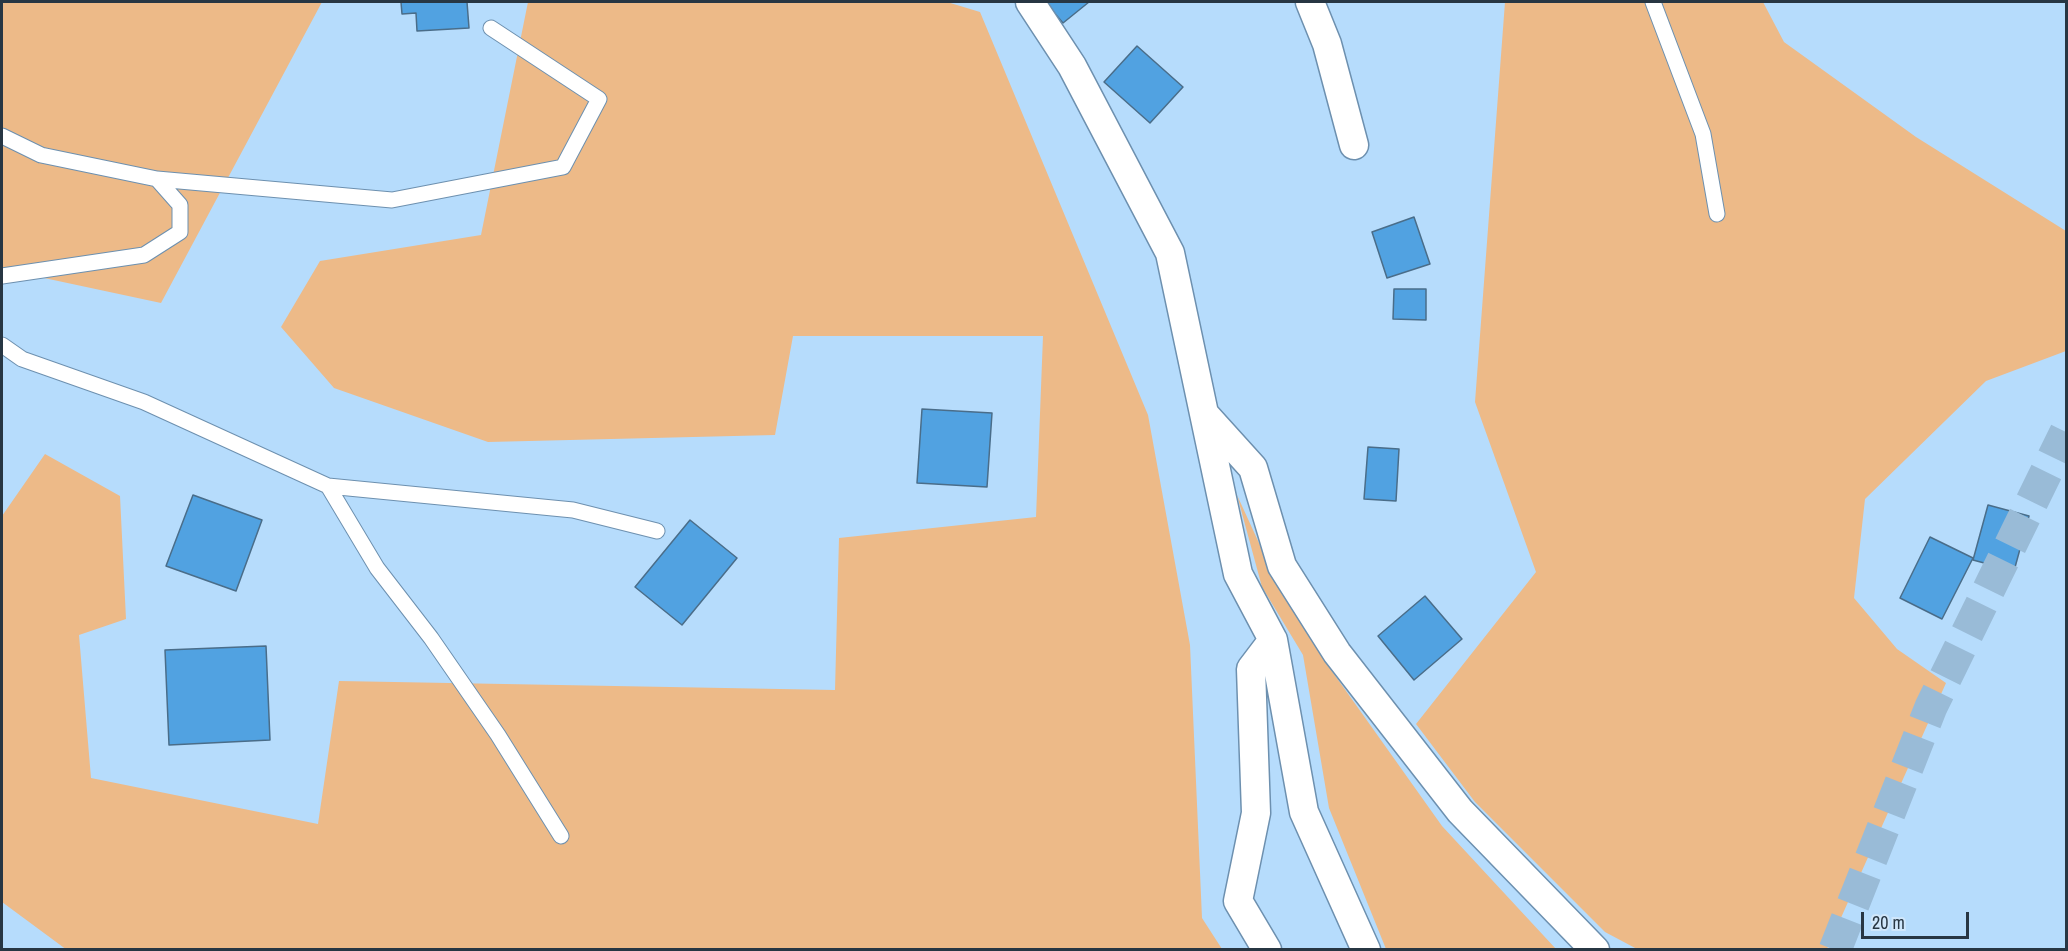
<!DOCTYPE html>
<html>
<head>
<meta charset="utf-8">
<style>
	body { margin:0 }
	#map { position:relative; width:2068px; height:951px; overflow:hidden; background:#b6dcfc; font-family:"Archivo Narrow",sans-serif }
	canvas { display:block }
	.frame { position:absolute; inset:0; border:3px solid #273643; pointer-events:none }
	.scale { position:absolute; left:1861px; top:912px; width:108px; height:27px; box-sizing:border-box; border:3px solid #273643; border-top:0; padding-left:8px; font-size:18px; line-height:21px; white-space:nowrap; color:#273643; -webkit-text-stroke:4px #d0e7fb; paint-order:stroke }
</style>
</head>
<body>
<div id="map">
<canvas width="2068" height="951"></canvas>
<div class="frame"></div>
<div class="scale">20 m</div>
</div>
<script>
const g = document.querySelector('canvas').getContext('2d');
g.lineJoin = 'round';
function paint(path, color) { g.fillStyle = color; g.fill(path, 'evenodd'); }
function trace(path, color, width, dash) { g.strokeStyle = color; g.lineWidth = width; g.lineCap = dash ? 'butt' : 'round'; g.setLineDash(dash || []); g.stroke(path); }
paint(new Path2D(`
	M2,2H322L161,303L2,269Z
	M528,2H947L980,12L1148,415L1190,645L1202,918L1222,949L67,950L2,902V516L45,454L120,496L126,619L79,635L91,778L318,824L339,681L835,690L839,538L1036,517L1043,336H793L775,435L488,442L334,388L281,327L320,261L481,235Z
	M1505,2H1763L1784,42L1916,137L2066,231V351L1986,381L1865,499L1854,598L1897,649L1946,683L1827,949H1637L1605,932L1475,802L1416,724L1536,572L1475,402Z
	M1237,495L1275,578L1324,660L1442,826L1556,949H1386L1329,808L1303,655L1262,587Z`), '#edba88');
const building = new Path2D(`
	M401,2H467L469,28L417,31L416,13L402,14Z
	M1045,2H1089L1063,23Z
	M1137,46L1183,87L1150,123L1104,82Z
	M1414,217L1430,264L1387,278L1372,232Z
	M1394,289H1426V320L1393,319Z
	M922,409L992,413L987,487L917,483Z
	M1368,447L1399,449L1396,501L1364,499Z
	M193,495L262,520L236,591L166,566Z
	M1988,505L2029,516L2014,571L1973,560Z
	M690,520L737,558L682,625L635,587Z
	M1930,537L1973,558L1942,619L1900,598Z
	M1425,596L1462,639L1414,680L1378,636Z
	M266,646L270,740L169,745L165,650Z`);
paint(building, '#51a2e1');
trace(building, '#4a6d89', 1.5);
trace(new Path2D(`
	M1835,950L1931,707L2066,432`), '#99bbd7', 33, [33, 16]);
const lane = new Path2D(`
	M1653,2L1703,134L1717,214
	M2,136L41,155L157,179L180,205V232L144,255L2,276
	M157,179L392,200L563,167L599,99L491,28
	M2,345L22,359L144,402L328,486L573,510L657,531
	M328,486L377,568L431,638L498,735L561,836`);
const street = new Path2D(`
	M1030,2L1072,66L1170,253L1238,574L1273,640L1304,812L1366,950
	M1310,2L1327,44L1354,145
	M1206,416L1253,468L1282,566L1337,653L1460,811L1595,950
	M1267,950L1238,901L1256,813L1251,669L1273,640`);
trace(lane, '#6d90af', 17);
trace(street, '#6d90af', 31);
trace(lane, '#fff', 15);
trace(street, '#fff', 28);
</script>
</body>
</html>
